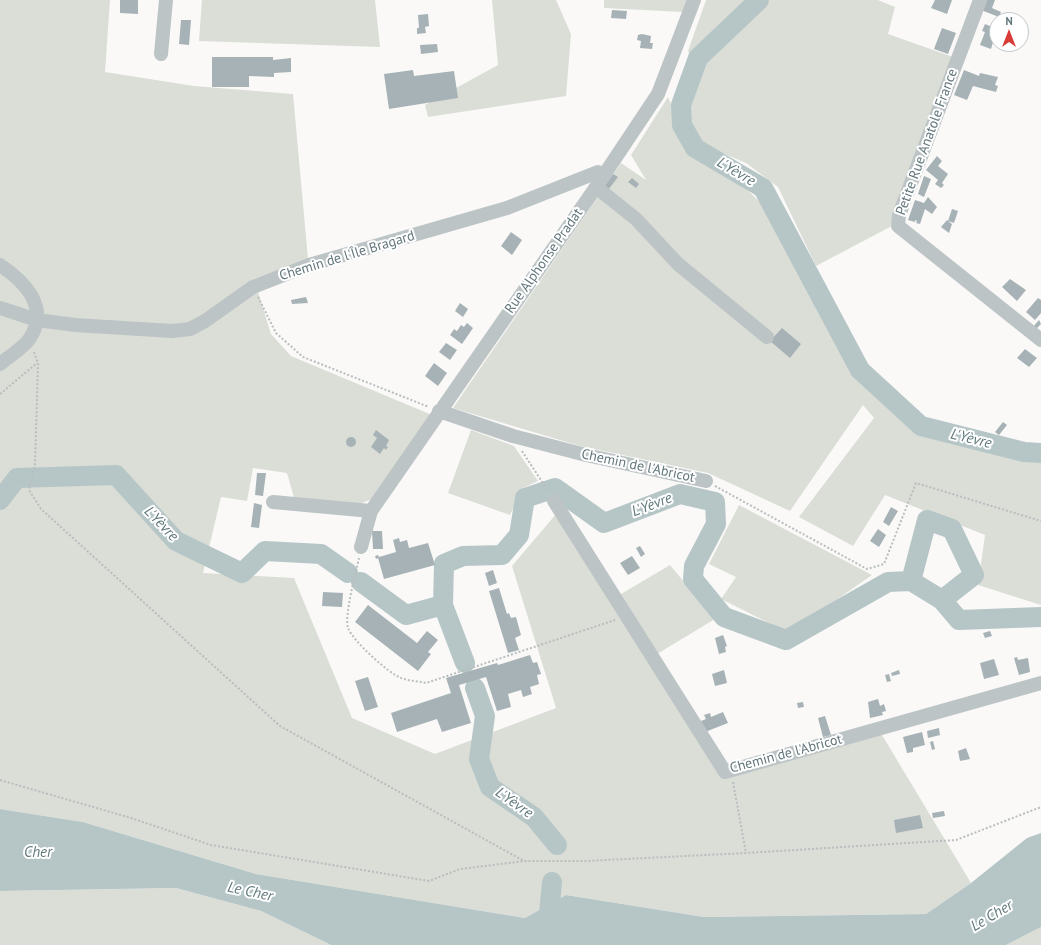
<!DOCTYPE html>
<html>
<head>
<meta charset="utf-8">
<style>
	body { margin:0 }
	#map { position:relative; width:1041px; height:945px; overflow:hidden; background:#faf9f8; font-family:"PT Sans",sans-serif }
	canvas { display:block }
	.north { position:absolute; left:989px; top:12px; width:40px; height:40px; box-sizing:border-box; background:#fff; border:1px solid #c0c8ca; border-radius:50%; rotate:0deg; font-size:11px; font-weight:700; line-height:16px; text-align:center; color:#62767b }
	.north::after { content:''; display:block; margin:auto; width:14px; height:18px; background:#d93b39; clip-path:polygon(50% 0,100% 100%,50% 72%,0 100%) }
</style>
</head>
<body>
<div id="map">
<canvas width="1041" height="945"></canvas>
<div class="north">N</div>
</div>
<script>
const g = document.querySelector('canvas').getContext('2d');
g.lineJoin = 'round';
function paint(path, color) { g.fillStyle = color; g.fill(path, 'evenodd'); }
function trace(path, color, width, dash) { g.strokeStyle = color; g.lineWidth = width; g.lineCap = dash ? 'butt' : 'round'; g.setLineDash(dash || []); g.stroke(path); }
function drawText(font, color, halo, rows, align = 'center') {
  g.font = font + ' "PT Sans",sans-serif'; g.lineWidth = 4; g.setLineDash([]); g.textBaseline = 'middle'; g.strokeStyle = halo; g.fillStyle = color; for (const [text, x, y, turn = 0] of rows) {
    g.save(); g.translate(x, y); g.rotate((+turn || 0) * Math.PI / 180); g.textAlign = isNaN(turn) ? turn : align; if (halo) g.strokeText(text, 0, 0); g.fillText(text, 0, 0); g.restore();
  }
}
paint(new Path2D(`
	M0,0H110L105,72L194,86L293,94L308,259L254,279L271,334L291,356L432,415L372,499L349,508L295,501L287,473L253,468L247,501L221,497L203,573L294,578L352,718L435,754L556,708L512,566L562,507L724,770L876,725L971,883L926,914L704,917L566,895L525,918L256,874L83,822L0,809Z
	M202,0H375L380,47L199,41Z
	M492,0H556L571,34L566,96L428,117L425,105L498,65Z
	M604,0H688L683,12L604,8Z
	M706,0H878L895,7L888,34L953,57L890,227L816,266L778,187L746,163L701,144L693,133L689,108L699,82L688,51Z
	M668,97L691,148L736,179L767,209L858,377L904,420L934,437L1041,462V605L978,585L985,535L885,495L853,546L799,517L874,418L863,405L790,511L708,473L580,446L453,408L621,163L646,180L631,155Z
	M471,430L514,446L538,481L523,488L510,515L448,493Z
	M739,505L872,575L789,633L721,599L736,577L709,564Z
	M670,565L715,619L657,654L621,594Z
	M176,888L261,911L331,945H0V891Z
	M1041,927V945H1006Z`), '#dbded7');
paint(new Path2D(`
	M0,809L83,822L256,874L525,918L566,895L704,917L926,914L971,883L1027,838L1041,833V927L1006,945H331L261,911L176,888L0,891Z`), '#b6c6c7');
trace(new Path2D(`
	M759,0L698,58L681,105L682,125L695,148L763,188L860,370L921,426L1024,452L1041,453
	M0,500L17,478L116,475L176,541L242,573L265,551L321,554L348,573
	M911,581L927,520L952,529L974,575L942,600
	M361,582L406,615L443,605
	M465,663L443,605L444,564L463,556L502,555L519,535L525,498L555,488L604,523L680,494L715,502L716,524L694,566L693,579L724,617L786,640L888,582L911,581L942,600L959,620L1041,617
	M475,688L485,716L479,759L490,787L534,817L557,845
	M546,945L552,882`), '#b6c6c7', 20);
paint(new Path2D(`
	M120,0H138V14L120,13Z
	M935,0H952L947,14L931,8Z
	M985,0H995L992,8L1001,12L999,17L981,10Z
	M612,10L627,11L626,19L611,18Z
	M428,14L429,26L425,27L426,33L417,34V28H419L418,15Z
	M181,20H191L189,45L179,44Z
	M985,24L997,29L991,49L980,45L985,32L982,31Z
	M942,28L956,33L948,54L934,49Z
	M642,34L651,36L650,43H653L652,49L640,48L641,41L637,40L638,35Z
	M437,44L438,52L421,54L420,45Z
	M212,57H273V60L291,58V72L274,73V77L249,76V87H212Z
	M413,70L414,76L454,71L458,98L389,109L384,74Z
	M964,70L979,76L980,73L998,77L995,85L998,86L996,92L973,86L967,100L954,95Z
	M937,156L942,161L938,166L948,174L942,183L944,185L941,188L935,184L938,180L926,170Z
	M613,174L618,177L608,190L604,187Z
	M924,176L931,179L924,197L918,194Z
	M632,178L639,184L636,188L628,182Z
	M928,197L937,207L932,214L925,209L920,224L916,223L917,221L915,220V222L908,220L915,200L924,203Z
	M952,209L958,211L954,223L948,221L952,224L949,233L941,227L947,220L948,221Z
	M511,232L522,240L512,255L501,246Z
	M1010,279L1026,290L1017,301L1002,287Z
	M306,297L308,303L292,304L291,300Z
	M1038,298L1041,300V313L1035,320L1026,312Z
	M460,303L468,309L463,317L455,311Z
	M1039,320L1041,324L1035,330L1032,328Z
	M467,323L473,328L462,344L450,335L454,329L457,331L461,325L464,327Z
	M782,328L801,344L790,358L770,341Z
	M446,343L457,350L450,360L439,352Z
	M1025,349L1037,358L1029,367L1017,358Z
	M434,363L447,373L438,386L425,376Z
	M1003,422L1007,425L999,435L995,432Z
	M376,430L389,440L386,446L388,447L386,450L384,448L380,454L371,447L377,438L373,435Z
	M346 442a5 5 0 1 1 10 0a5 5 0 1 1-10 0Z
	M257,473H266L263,496L255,495Z
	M254,503L262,505L259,528L251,527Z
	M891,507L898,511L889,526L883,522Z
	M878,529L886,535L879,547L870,541Z
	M372,531H382L383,549H373Z
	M399,538L400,542L407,540L409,548L428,543L435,565L384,579L378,558L376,559L375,556L378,555L379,557L396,552L393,540Z
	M640,546L645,554L641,557L636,548Z
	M632,556L640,568L628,575L620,563Z
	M493,570L497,583L489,586L485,573Z
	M499,588L507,614L509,613L511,618L516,617L521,635L515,638L519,650L508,653L489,591Z
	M323,592L343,593L342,607L322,606Z
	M368,605L417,643L427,631L438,640L428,652L431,654L418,671L355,622Z
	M990,631L992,636L985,638L983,633Z
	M723,635L727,646L725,647L726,652L719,654L715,638Z
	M530,655L533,663L537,662L541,674L537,675L539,684L530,687L532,694L523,697L521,690L508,694L511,707L497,711L486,677L459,685L471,723L442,732L437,719L397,732L391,713L451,693L446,678L497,663L498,665Z
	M1017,657L1018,660L1028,658L1030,672L1019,675L1014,658Z
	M994,659L999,675L984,679L980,663Z
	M724,670L727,683L715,686L712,674Z
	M899,670L900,674L892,676L891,673Z
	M889,674L891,681L887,682L885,675Z
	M368,677L378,707L365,711L355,681Z
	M878,699L880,706L884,704L886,711L882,712L883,715L870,718L868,702Z
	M803,702L804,707L798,708L797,703Z
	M723,712L728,723L705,732L701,721L706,719L704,715L710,713L711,717Z
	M825,716L831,735L823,737L818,718Z
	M939,728L940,735L928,738L927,731Z
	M922,732L925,745L913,748V752L907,753L903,737Z
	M933,741L935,749L932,750L930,742Z
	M966,748L970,759L960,761L958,751Z
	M944,811L945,816L933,818L932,813Z
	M920,815L923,828L896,833L894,820Z`), '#a6b2b5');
trace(new Path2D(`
	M258,297L276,333L303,357L429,407
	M34,352L38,363L35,466L29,490L41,509L280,726L524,861
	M0,394L37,363
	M522,451L548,491
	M715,486L867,569L884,564L916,483L1041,521
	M359,558C356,572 344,616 348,628C353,641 388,673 401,678C409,681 418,681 426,683L615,620
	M0,780L131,818L211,845L429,881L460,869L525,861H585L746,853L956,840L1041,807
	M733,782L746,853`), '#b8bdbe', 2, [2, 2]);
trace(new Path2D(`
	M980,0L899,215L898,226L1041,340
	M161,54L166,0
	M596,187L636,219L678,264L767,337
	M0,265C24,281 50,307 30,338C24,348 9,356 0,364
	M0,308L37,320L75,325L172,331L190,329L205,321L253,287L309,265L507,208L598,172L603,176
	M439,411L513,436L586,455L706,481
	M554,501L725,772L1041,683
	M273,502L371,511
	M361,547L371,511L596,187L658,94L694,0`), '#bdc4c6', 14);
drawText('14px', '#62767b', '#fff', [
	["Petite Rue Anatole France",927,142,-70],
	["Chemin de l'Île Bragard",347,256,-17],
	["Rue Alphonse Pradat",544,261,-55],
	["Chemin de l'Abricot",638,466,12],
	["Chemin de l'Abricot",786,754,-15]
]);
drawText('italic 15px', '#61797b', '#fff', [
	["L'Yèvre",736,172,31],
	["L'Yèvre",971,439,14],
	["L'Yèvre",652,505,-21],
	["L'Yèvre",161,524,46],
	["L'Yèvre",514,803,35],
	["Cher",38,853],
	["Le Cher",250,892,12],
	["Le Cher",992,916,-31]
]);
</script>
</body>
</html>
